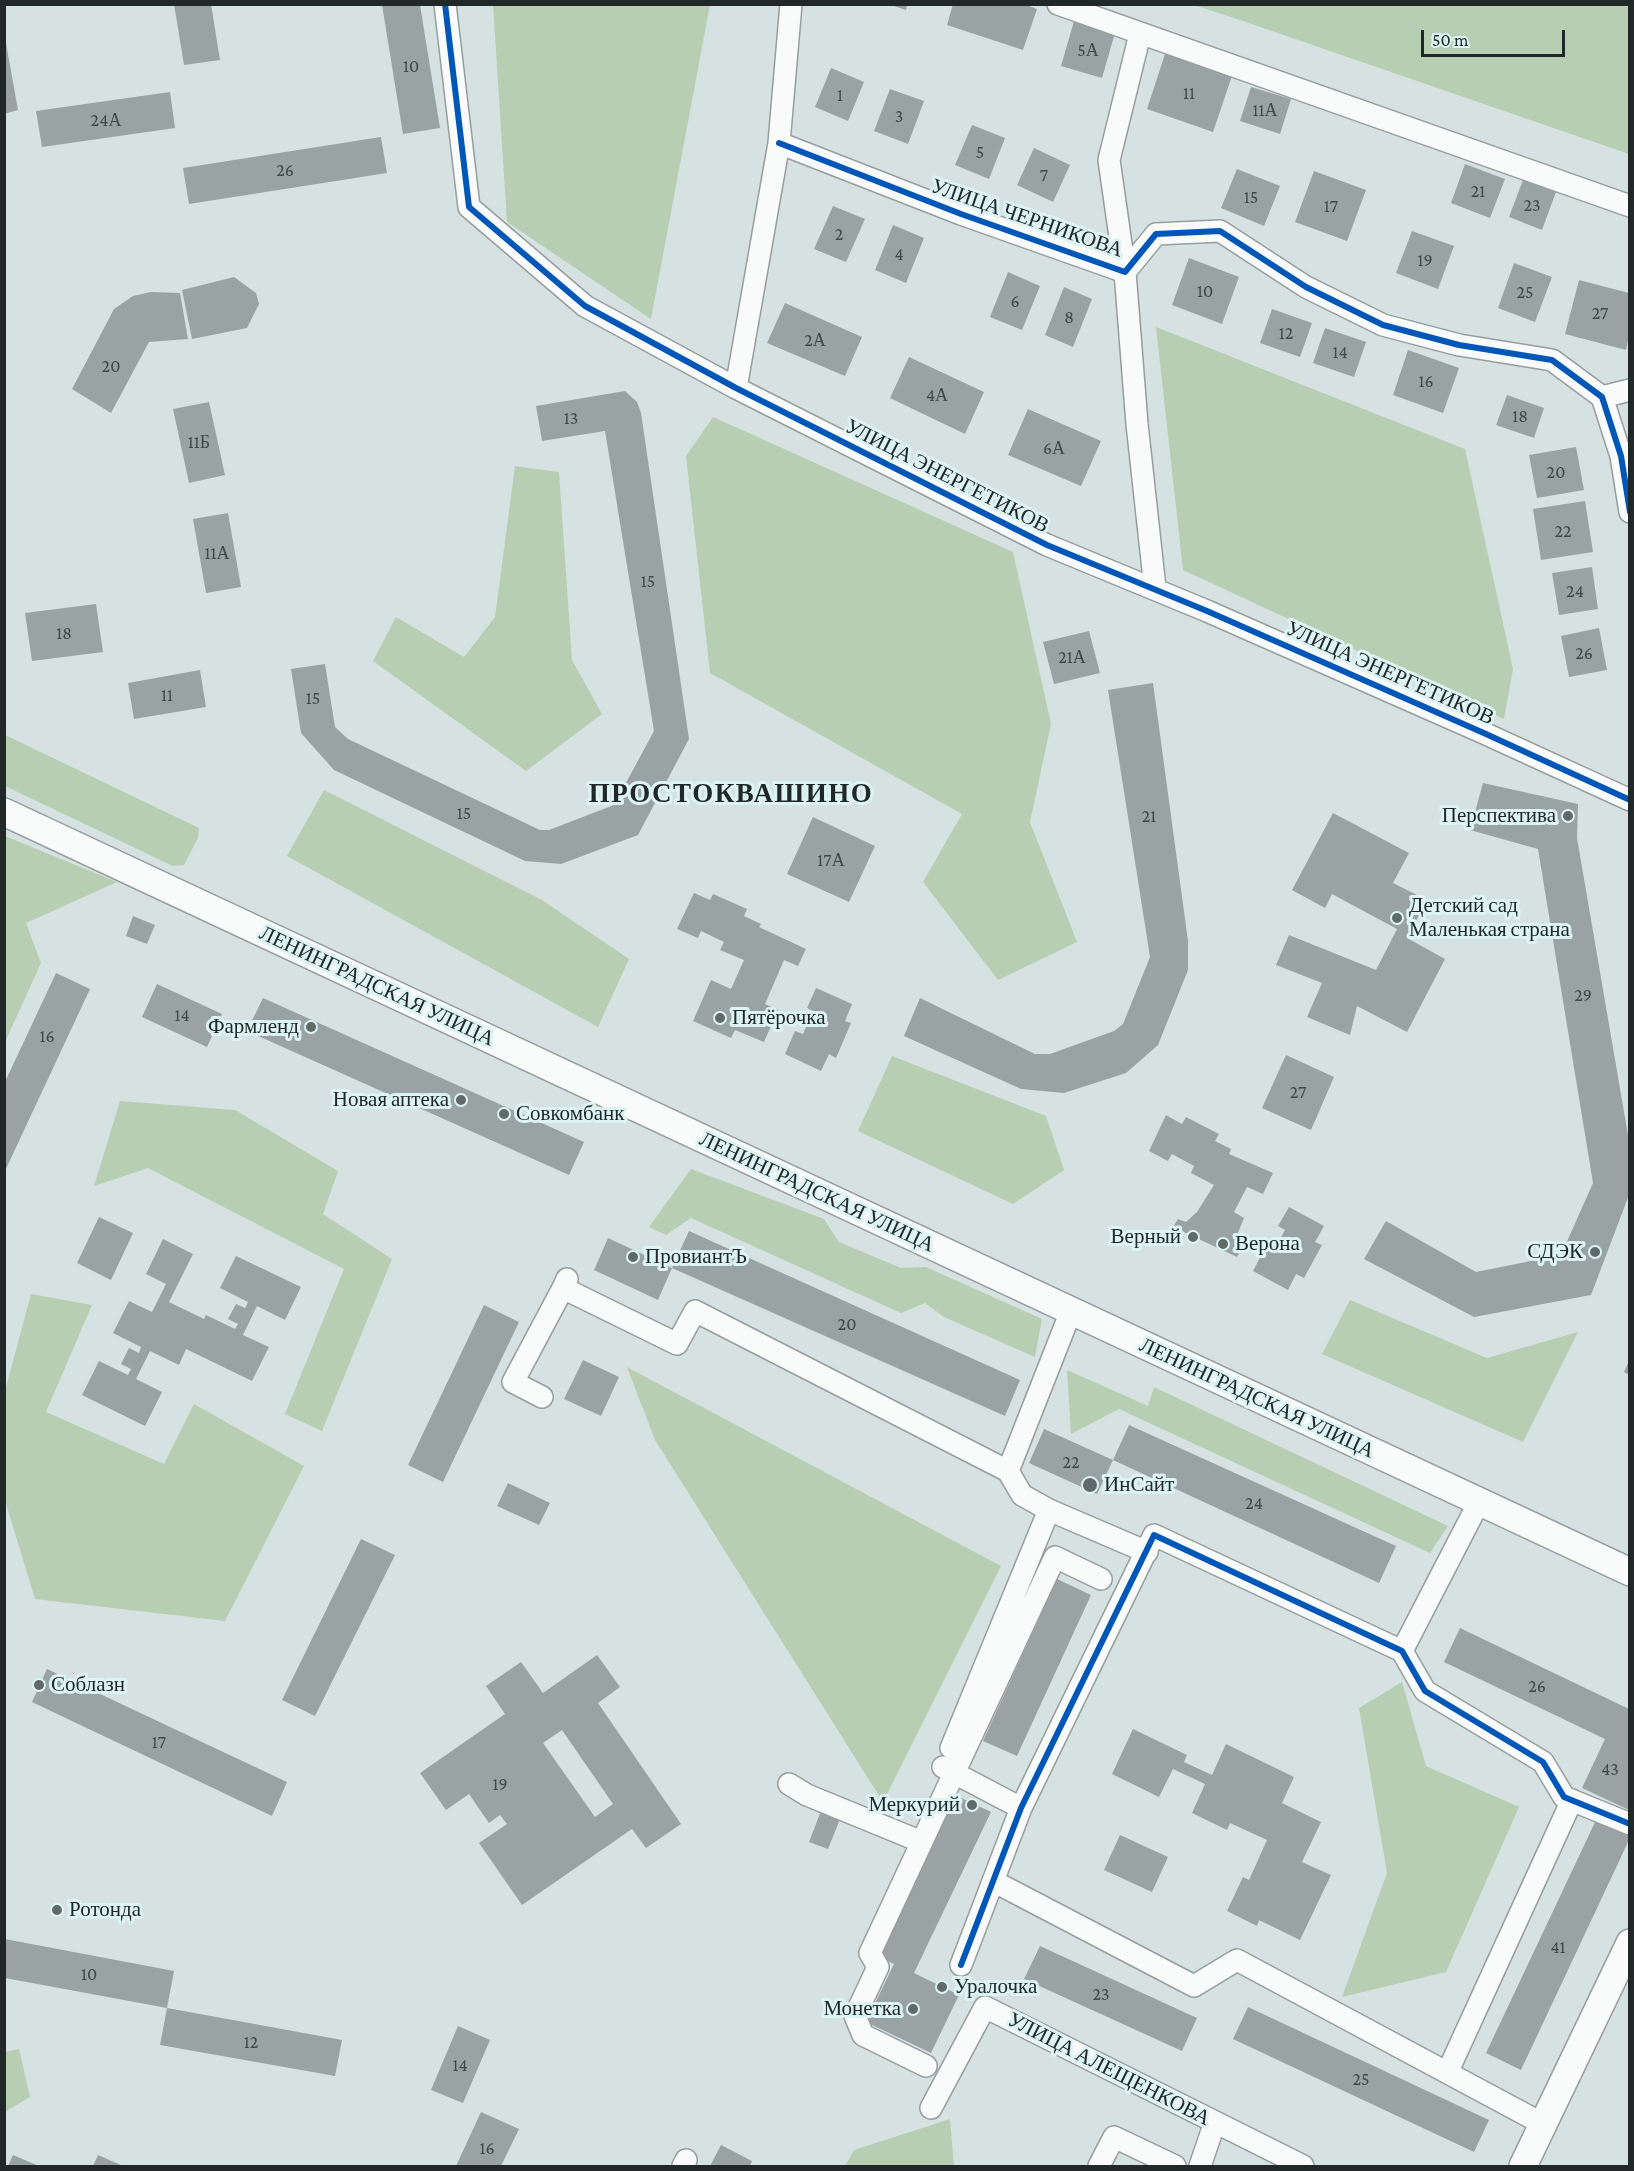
<!DOCTYPE html>
<html>
<head>
<meta charset="utf-8">
<style>
	body { margin:0 }
	#map { position:relative; width:1634px; height:2171px; overflow:hidden; background:#d5e2e1; font-family:"Crimson Pro",serif }
	canvas { display:block }
	.frame { position:absolute; inset:0; border:6px solid #202928; pointer-events:none }
	.scale { position:absolute; left:1421px; top:30px; width:144px; height:27px; box-sizing:border-box; border:3px solid #202928; border-top:0; padding-left:8px; font-size:18px; line-height:21px; white-space:nowrap; color:#202928; -webkit-text-stroke:4px #ddf4f3; paint-order:stroke }
</style>
</head>
<body>
<div id="map">
<canvas width="1634" height="2171"></canvas>
<div class="frame"></div>
<div class="scale">50 m</div>
</div>
<script>
const g = document.querySelector('canvas').getContext('2d');
g.lineJoin = 'round';
function paint(path, color) { g.fillStyle = color; g.fill(path, 'evenodd'); }
function trace(path, color, width, dash) { g.strokeStyle = color; g.lineWidth = width; g.lineCap = dash ? 'butt' : 'round'; g.setLineDash(dash || []); g.stroke(path); }
function drawText(font, color, halo, rows, align = 'center') {
  g.font = font + ' "Crimson Pro",serif'; g.lineWidth = 6; g.setLineDash([]); g.textBaseline = 'middle'; g.strokeStyle = halo; g.fillStyle = color; for (const [text, x, y, turn = 0] of rows) {
    g.save(); g.translate(x, y); g.rotate((+turn || 0) * Math.PI / 180); g.textAlign = isNaN(turn) ? turn : align; if (halo) g.strokeText(text, 0, 0); g.fillText(text, 0, 0); g.restore();
  }
}
paint(new Path2D(`
	M493,5H710L651,319L507,222Z
	M1194,5H1629V154L1240,20Z
	M1156,327L1465,449L1513,669L1504,719L1183,570Z
	M713,417L1013,552L1051,724L1030,822L1077,942L998,980L923,882L962,814L710,673L686,456Z
	M515,466L559,472L572,660L602,714L526,771L373,661L396,617L464,657L495,617Z
	M5,735L199,828L198,838L184,865L173,866L5,786Z
	M324,790L542,900L629,959L598,1027L287,856Z
	M5,836L117,882L26,923L41,963L5,1042Z
	M892,1056L1046,1116L1064,1170L1013,1204L858,1131Z
	M120,1101L235,1110L338,1171L323,1214L392,1259L322,1431L285,1414L344,1269L148,1168L94,1186Z
	M691,1169L824,1219L839,1242L901,1268L926,1267L1042,1319L1035,1357L944,1317L925,1303L901,1313L691,1218L666,1235L649,1227Z
	M31,1294L92,1305L46,1412L164,1464L194,1404L304,1466L225,1621L35,1599L4,1497L5,1391Z
	M1350,1300L1487,1358L1578,1332L1523,1442L1322,1354Z
	M627,1367L1001,1566L883,1802L655,1440Z
	M1067,1370L1148,1406L1154,1387L1448,1526L1430,1553L1119,1409L1071,1434Z
	M1402,1682L1426,1766L1519,1807L1446,1972L1342,1997L1387,1873L1359,1708Z
	M19,2049L30,2097L5,2112V2052Z
	M950,2119L954,2166H845L854,2150Z`), '#b8ceb3');
paint(new Path2D(`
	M174,4H211L220,60L184,65Z
	M888,4H907L906,10Z
	M953,4H1024L1037,9L1023,50L947,25Z
	M382,5H420L440,128L403,134Z
	M1074,21L1115,33L1102,78L1061,66Z
	M4,32L18,110L4,114Z
	M1165,54L1232,76L1213,132L1147,109Z
	M831,68L864,82L848,121L815,107Z
	M1251,87L1291,99L1280,134L1240,121Z
	M890,89L924,101L908,144L874,131Z
	M170,92L175,128L42,147L36,111Z
	M972,125L1005,138L989,179L955,165Z
	M381,137L387,173L189,204L183,168Z
	M1034,148L1070,165L1053,202L1017,185Z
	M1465,164L1505,179L1490,218L1451,203Z
	M1237,169L1280,186L1264,226L1221,208Z
	M1314,171L1366,190L1347,241L1295,222Z
	M1523,180L1556,192L1542,230L1509,217Z
	M833,206L865,219L846,262L814,249Z
	M893,225L924,238L906,283L875,270Z
	M1412,231L1454,246L1438,289L1396,273Z
	M1189,258L1239,277L1222,324L1172,305Z
	M1514,263L1552,277L1535,322L1498,308Z
	M1008,272L1040,286L1022,330L990,317Z
	M234,277L256,293L259,304L247,328L192,339L182,290Z
	M1579,280L1629,293V336L1626,350L1565,334Z
	M1064,287L1092,299L1073,347L1045,335Z
	M151,292L180,293L188,339L149,342L111,413L72,389L114,309L133,296Z
	M785,303L862,337L845,376L767,343Z
	M1272,309L1312,323L1300,357L1260,343Z
	M1325,328L1366,342L1354,377L1313,363Z
	M1408,350L1459,368L1443,413L1393,395Z
	M909,357L984,392L965,434L890,398Z
	M625,391L637,402L641,413L689,739L638,835L561,864L525,861L334,770L301,733L291,669L325,664L335,727L348,739L540,830H549L614,805L654,731L605,431L542,441L536,406Z
	M1507,395L1544,408L1534,438L1496,425Z
	M209,402L225,475L189,483L173,409Z
	M1028,409L1101,441L1081,486L1008,455Z
	M1576,447L1584,490L1537,498L1529,455Z
	M1585,501L1593,552L1541,560L1533,509Z
	M228,513L241,587L206,593L193,519Z
	M1592,567L1598,609L1559,615L1552,573Z
	M96,604L103,652L32,661L25,613Z
	M1599,628L1607,670L1569,677L1561,636Z
	M1089,631L1100,673L1054,684L1043,642Z
	M200,670L206,707L134,719L128,683Z
	M1153,683L1188,941V970L1158,1045L1126,1073L1064,1093L1021,1089L904,1036L920,998L1035,1054H1050L1114,1031L1123,1024L1150,957L1108,690Z
	M1483,783L1578,804L1577,838L1629,1141V1195L1591,1295L1474,1317L1364,1259L1386,1221L1476,1272L1561,1255L1593,1183L1538,849L1470,830Z
	M1333,813L1409,853L1393,883L1427,900L1407,938L1445,959L1407,1032L1357,1006L1350,1035L1307,1017L1322,983L1276,965L1289,935L1376,970L1397,929L1332,894L1325,908L1292,890Z
	M813,817L875,846L849,902L787,874Z
	M694,893L710,900L713,894L747,909L744,916L761,924L759,927L806,949L798,966L784,960L765,1004L778,1010L764,1042L735,1030L731,1038L693,1021L711,980L731,989L744,960L720,950L724,942L701,931L698,938L677,929Z
	M133,916L155,925L147,944L126,936Z
	M56,973L90,989L4,1173V1084Z
	M157,984L222,1014L207,1047L142,1017Z
	M816,988L852,1004L845,1021L851,1023L836,1058L829,1054L821,1071L785,1054L795,1031L803,1034L813,1011L807,1008Z
	M263,998L584,1142L569,1175L247,1031Z
	M1286,1055L1334,1077L1311,1130L1262,1108Z
	M1166,1115L1182,1124L1186,1117L1219,1134L1215,1141L1231,1149L1229,1154L1273,1173L1263,1194L1247,1187L1234,1212L1244,1218L1237,1235L1246,1240L1237,1257L1173,1227L1178,1219L1186,1222L1197,1212L1214,1185L1191,1173L1194,1166L1172,1154L1168,1161L1149,1151Z
	M1289,1207L1324,1226L1315,1242L1322,1245L1304,1278L1296,1274L1288,1290L1253,1271L1265,1248L1273,1252L1285,1230L1278,1226Z
	M99,1217L133,1233L111,1280L77,1263Z
	M689,1231L1020,1380L1005,1416L672,1268Z
	M608,1238L672,1268L658,1300L594,1270Z
	M163,1239L193,1254L169,1302L204,1319L206,1315L235,1329L238,1324L228,1319L236,1304L245,1308L248,1302L220,1288L236,1256L301,1287L285,1320L257,1306L243,1335L269,1347L252,1381L186,1349L179,1365L150,1351L136,1379L162,1392L145,1426L82,1395L99,1361L128,1375L131,1369L121,1364L129,1348L139,1353L141,1347L113,1333L129,1301L152,1312L166,1284L146,1274Z
	M484,1305L519,1322L443,1482L408,1465Z
	M583,1360L619,1377L601,1416L564,1399Z
	M1629,1361V1375L1624,1372Z
	M1129,1425L1396,1546L1379,1583L1113,1460Z
	M1044,1429L1113,1460L1097,1494L1029,1463Z
	M508,1483L550,1503L539,1525L497,1506Z
	M361,1539L395,1555L315,1716L282,1700Z
	M1057,1579L1091,1595L1017,1756L983,1741Z
	M1460,1628L1629,1709V1810L1582,1788L1605,1739L1444,1662Z
	M597,1655L620,1687L598,1703L681,1824L646,1848L632,1829L522,1905L479,1843L507,1824L500,1815L489,1823L469,1794L446,1810L420,1773L505,1714L486,1686L521,1662L543,1693ZM562,1730L613,1804L595,1817L543,1743Z
	M47,1669L287,1782L272,1816L32,1702Z
	M1133,1729L1187,1755L1184,1762L1212,1775L1226,1744L1294,1777L1282,1803L1321,1822L1302,1862L1331,1875L1300,1940L1259,1920L1257,1926L1227,1911L1243,1877L1249,1880L1267,1840L1230,1823L1227,1830L1192,1813L1205,1784L1173,1769L1159,1797L1112,1774Z
	M955,1795L991,1812L914,1973L959,1995L931,2053L866,2022L894,1964L878,1956Z
	M821,1811L840,1819L828,1849L809,1842Z
	M1597,1818L1629,1833V1840L1521,2070L1486,2053Z
	M1120,1835L1168,1857L1152,1892L1104,1870Z
	M5,1939L174,1971L167,2008L342,2040L335,2076L160,2045L167,2008L5,1978Z
	M1040,1946L1197,2018L1182,2051L1024,1979Z
	M1248,2007L1489,2120L1474,2152L1233,2039Z
	M458,2026L490,2040L463,2103L431,2090Z
	M481,2112L519,2129L501,2166H456Z
	M721,2145L752,2161L750,2166H710Z
	M13,2155L39,2166H8Z
	M98,2155L123,2166H93Z`), '#9aa3a4');
const minor = new Path2D(`
	M445,4L469,207L585,306L736,388L1047,545L1207,611L1486,734L1630,800
	M1058,4L1630,206
	M1140,34L1109,160L1125,272L1137,424L1155,588
	M779,143L961,214L1125,272L1156,234L1220,231L1306,287L1383,325L1459,345L1552,360L1602,397L1621,456L1630,512
	M736,388L779,143L791,4
	M1602,397L1630,390
	M567,1279L563,1288L677,1344L695,1311L1008,1471
	M1071,1311L1008,1471L1022,1495L1049,1510L1147,1552
	M542,1397L513,1382L563,1288
	M1402,1651L1479,1502
	M951,1748L1049,1510
	M943,1767L1021,1808
	M789,1784L807,1795L912,1838
	M993,1881L1194,1986L1237,1960L1543,2124
	M961,1965L1021,1808L1154,1535L1402,1651L1425,1691L1543,1762L1564,1797L1630,1824
	M926,2066L863,2035L855,2016L878,1967L870,1953L1055,1557L1101,1579
	M1448,2071L1572,1800
	M931,2108L985,2007L1303,2166
	M683,2166L686,2160
	M1099,2166L1114,2137L1175,2166
	M1200,2166L1215,2122`);
const major = new Path2D(`
	M4,812L1630,1572
	M1523,2166L1630,1943`);
trace(minor, '#959e9e', 24);
trace(major, '#959e9e', 30);
trace(minor, '#f9fbfa', 21);
trace(major, '#f9fbfa', 27);
trace(new Path2D(`
	M445,4L469,207L585,306L736,388L1047,545L1207,611L1486,734L1630,800
	M779,143L961,214L1125,272L1156,234L1220,231L1306,287L1383,325L1459,345L1552,360L1602,397L1621,456L1630,512
	M961,1965L1021,1808L1154,1535L1402,1651L1425,1691L1543,1762L1564,1797L1630,1824`), '#0057b8', 6);
for (const [x, y, r, color] of [
	[1568,816,6,"#5f6a69"],
	[1397,918,6,"#5f6a69"],
	[720,1018,6,"#5f6a69"],
	[311,1027,6,"#5f6a69"],
	[461,1100,6,"#5f6a69"],
	[504,1114,6,"#5f6a69"],
	[1193,1237,6,"#5f6a69"],
	[1223,1244,6,"#5f6a69"],
	[1595,1252,6,"#5f6a69"],
	[633,1257,6,"#5f6a69"],
	[1090,1485,8,"#5f6a69"],
	[39,1685,6,"#5f6a69"],
	[972,1805,6,"#5f6a69"],
	[57,1910,6,"#5f6a69"],
	[942,1987,6,"#5f6a69"],
	[913,2009,6,"#5f6a69"]
]) { const dot = new Path2D(); dot.arc(x, y, r, 0, 2 * Math.PI); g.fillStyle = color; g.fill(dot); trace(dot, '#ddf4f3', 2); }
drawText('18px', '#3e4847', null, [
	["5А",1088,50],
	["10",411,66],
	["11",1189,93],
	["1",840,95],
	["11А",1265,110],
	["3",899,116],
	["24А",106,120],
	["5",980,152],
	["26",285,170],
	["7",1044,175],
	["21",1478,191],
	["15",1251,197],
	["23",1532,205],
	["17",1331,206],
	["2",839,234],
	["4",899,254],
	["19",1425,260],
	["10",1205,291],
	["25",1525,292],
	["6",1015,301],
	["27",1600,313],
	["8",1069,317],
	["12",1286,333],
	["2А",815,340],
	["14",1340,352],
	["20",111,366],
	["16",1426,381],
	["4А",937,395],
	["18",1520,416],
	["13",571,418],
	["11Б",199,442],
	["6А",1054,448],
	["20",1556,472],
	["22",1563,531],
	["11А",217,553],
	["15",648,581],
	["24",1575,591],
	["18",64,633],
	["26",1584,653],
	["21А",1072,657],
	["11",167,695],
	["15",313,698],
	["15",464,813],
	["21",1149,816],
	["17А",831,860],
	["29",1583,995],
	["14",182,1015],
	["16",47,1036],
	["27",1298,1092],
	["20",847,1324],
	["22",1071,1462],
	["24",1254,1503],
	["26",1537,1686],
	["17",159,1742],
	["43",1610,1769],
	["19",500,1784],
	["41",1558,1947],
	["10",89,1974],
	["23",1101,1994],
	["12",251,2042],
	["14",460,2065],
	["25",1361,2079],
	["16",487,2148]
]);
drawText('21px', '#202928', '#ddf4f3', [
	["УЛИЦА ЧЕРНИКОВА",1027,218,19],
	["УЛИЦА ЭНЕРГЕТИКОВ",947,476,27],
	["УЛИЦА ЭНЕРГЕТИКОВ",1390,673,24],
	["ЛЕНИНГРАДСКАЯ УЛИЦА",377,986,25],
	["ЛЕНИНГРАДСКАЯ УЛИЦА",817,1192,25],
	["ЛЕНИНГРАДСКАЯ УЛИЦА",1257,1398,25],
	["УЛИЦА АЛЕЩЕНКОВА",1109,2069,27]
]);
drawText('21px', '#202928', '#ddf4f3', [
	["Перспектива",1556,816,"right"],
	["Детский сад",1409,906],
	["Маленькая страна",1409,930],
	["Пятёрочка",732,1018],
	["Фармленд",299,1027,"right"],
	["Новая аптека",449,1100,"right"],
	["Совкомбанк",516,1114],
	["Верный",1181,1237,"right"],
	["Верона",1235,1244],
	["СДЭК",1583,1252,"right"],
	["ПровиантЪ",645,1257],
	["ИнСайт",1104,1485],
	["Соблазн",51,1685],
	["Меркурий",960,1805,"right"],
	["Ротонда",69,1910],
	["Уралочка",954,1987],
	["Монетка",901,2009,"right"]
], 'left');
g.letterSpacing = '1.5px';
drawText('bold 27px', '#202928', '#ddf4f3', [
	["ПРОСТОКВАШИНО",731,794]
]);
g.letterSpacing = '0px';
</script>
</body>
</html>
